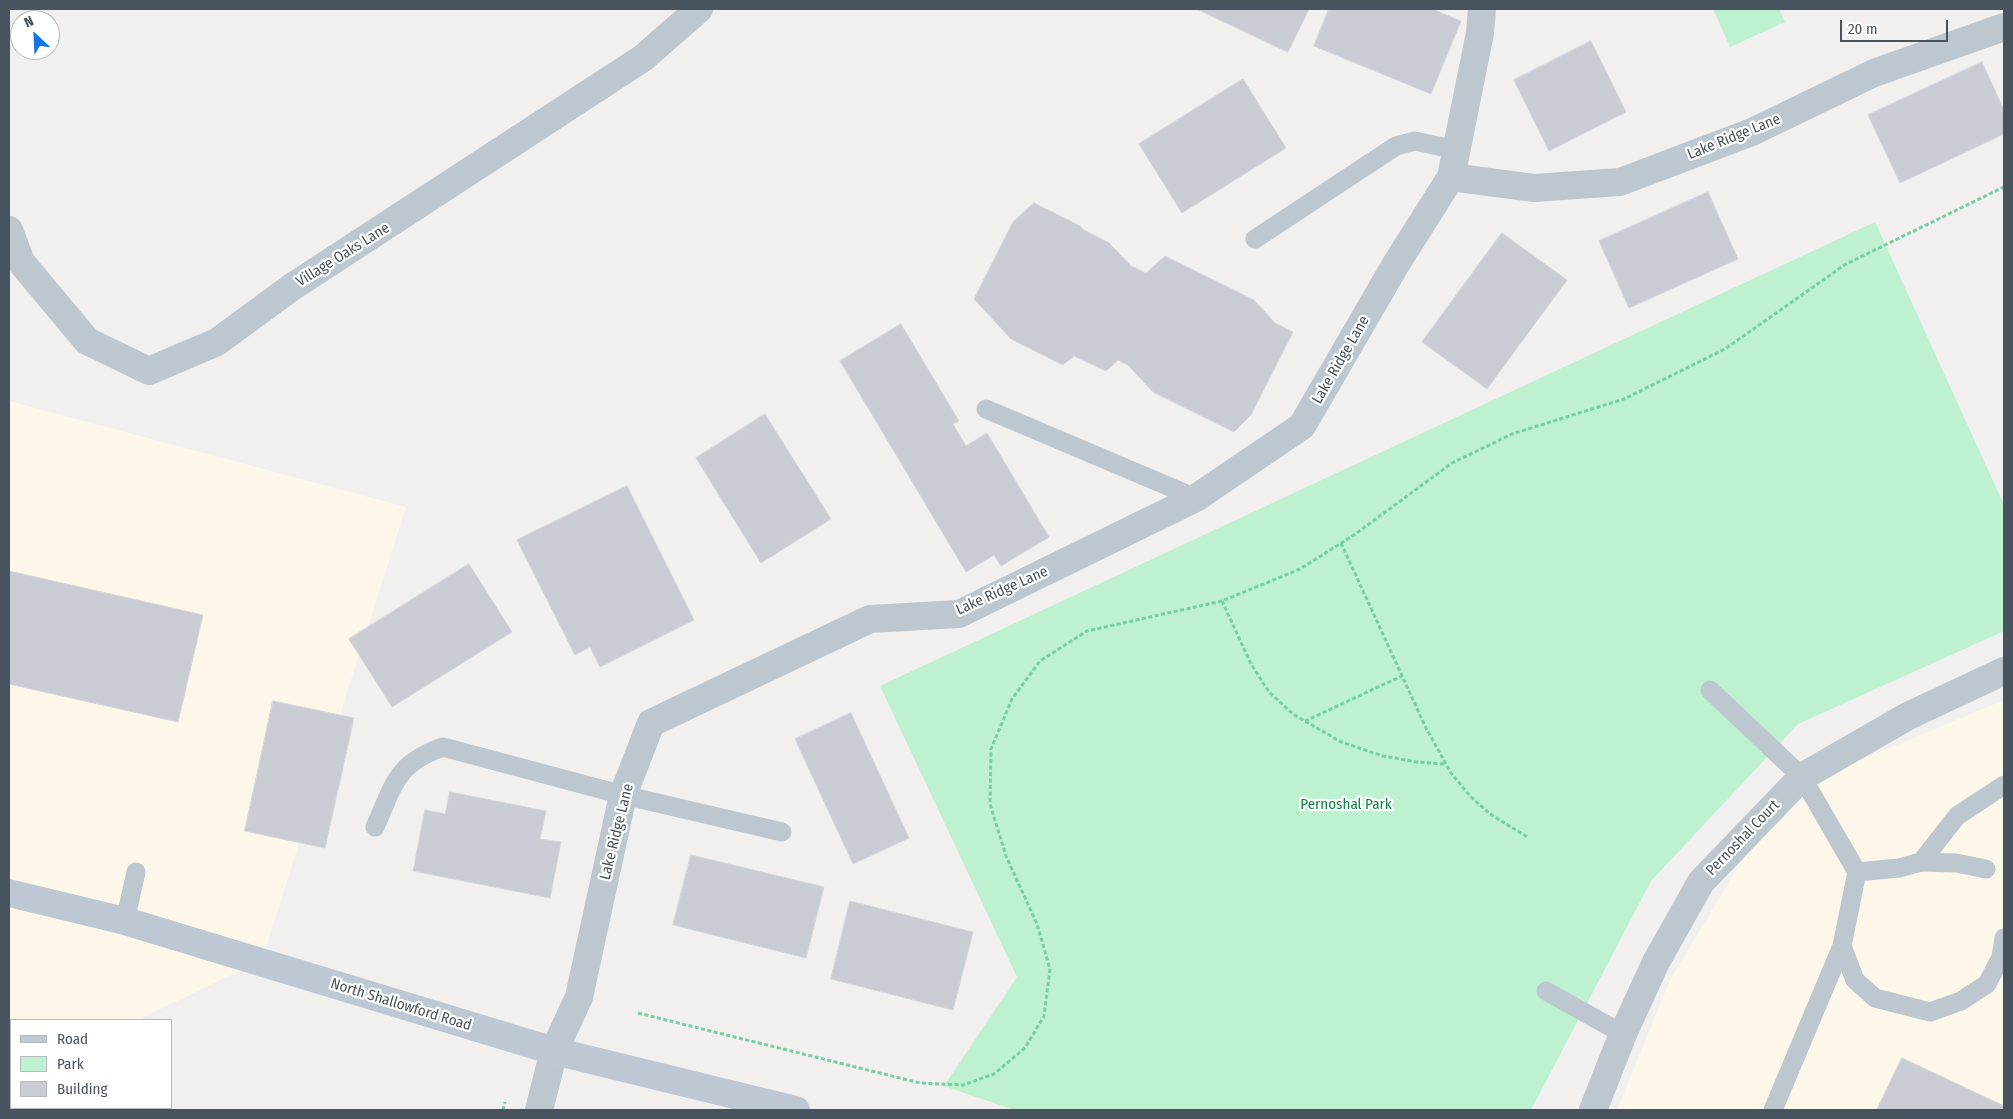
<!DOCTYPE html>
<html>
<head>
<meta charset="utf-8">
<style>
	body { margin:0 }
	#map { position:relative; width:2013px; height:1119px; overflow:hidden; background:#f2efef; font-family:"Fira Sans Condensed",sans-serif }
	canvas { display:block }
	.frame { position:absolute; inset:0; border:10px solid #47535e; pointer-events:none }
	.legend { position:absolute; left:10px; top:1019px; width:162px; height:90px; box-sizing:border-box; background:#fff; border:1px solid #b5babf; margin:0; padding:6px 9px; list-style:none; font-size:15px; color:#47535e }
	.legend li { display:flex; align-items:center; gap:10px; height:25px }
	.legend b { width:25px; border:1px solid #b5babf }
	.north { position:absolute; left:10px; top:10px; width:50px; height:50px; box-sizing:border-box; background:#fff; border:1px solid #b5babf; border-radius:50%; rotate:335deg; font-size:14px; font-weight:700; line-height:20px; text-align:center; color:#47535e }
	.north::after { content:''; display:block; margin:auto; width:18px; height:22px; background:#1274ea; clip-path:polygon(50% 0,100% 100%,50% 72%,0 100%) }
	.scale { position:absolute; left:1840px; top:20px; width:108px; height:22px; box-sizing:border-box; border:2px solid #47535e; border-top:0; padding-left:6px; font-size:15px; line-height:18px; white-space:nowrap; color:#47535e; -webkit-text-stroke:4px #fff; paint-order:stroke }
</style>
</head>
<body>
<div id="map">
<canvas width="2013" height="1119"></canvas>
<div class="frame"></div>
<ul class="legend">
<li><b style="height:6px;background:#bdc8d4"></b>Road</li>
<li><b style="height:14px;background:#bdf1d0"></b>Park</li>
<li><b style="height:14px;background:#c9ccd2"></b>Building</li>
</ul>
<div class="north">N</div>
<div class="scale">20 m</div>
</div>
<script>
const g = document.querySelector('canvas').getContext('2d');
g.lineJoin = 'round';
function paint(path, color) { g.fillStyle = color; g.fill(path, 'evenodd'); }
function trace(path, color, width, dash) { g.strokeStyle = color; g.lineWidth = width; g.lineCap = dash ? 'butt' : 'round'; g.setLineDash(dash || []); g.stroke(path); }
function drawText(font, color, halo, rows, align = 'center') {
  g.font = font + ' "Fira Sans Condensed",sans-serif'; g.lineWidth = 4.5; g.setLineDash([]); g.textBaseline = 'middle'; g.strokeStyle = halo; g.fillStyle = color; for (const [text, x, y, turn = 0] of rows) {
    g.save(); g.translate(x, y); g.rotate((+turn || 0) * Math.PI / 180); g.textAlign = isNaN(turn) ? turn : align; if (halo) g.strokeText(text, 0, 0); g.fillText(text, 0, 0); g.restore();
  }
}
paint(new Path2D(`
	M9,401L406,507L262,960L138,1020H11V1082L9,1084Z
	M2004,700V1110H1617L1670,980L1783,793Z`), '#fdf7e9');
paint(new Path2D(`
	M1713,9H1779L1785,22L1730,47Z
	M1875,222L2004,505V631L1798,724L1651,881L1531,1110H1014L944,1086L1017,977L880,686Z`), '#bdf1d0');
const building = new Path2D(`
	M1197,9H1309L1288,52Z
	M1329,9H1432L1461,21L1431,94L1314,46Z
	M1591,41L1626,112L1549,151L1514,80Z
	M1982,62L2004,110V134L1900,183L1868,115Z
	M1243,79L1286,148L1182,213L1139,144Z
	M1708,192L1738,259L1629,308L1599,241Z
	M1034,203L1080,226L1084,230L1109,243L1131,266L1146,273L1165,256L1254,300L1275,323L1293,332L1251,415L1234,432L1153,392L1128,365L1118,360L1106,371L1074,356L1063,365L1011,339L974,299L1013,222Z
	M1502,233L1567,280L1487,389L1422,342Z
	M901,324L959,421L953,424L966,446L987,433L1049,537L1001,566L994,555L966,572L840,361Z
	M765,414L831,519L761,563L696,458Z
	M627,486L694,620L600,667L590,647L575,655L517,540Z
	M469,564L512,632L392,707L349,639Z
	M9,571L203,615L178,722L9,684Z
	M273,701L354,718L325,848L245,831Z
	M851,713L909,838L853,864L795,739Z
	M450,792L546,811L540,839L561,842L550,898L413,871L425,810L445,814Z
	M691,855L824,887L806,958L673,925Z
	M850,901L973,932L953,1010L831,979Z
	M1902,1058L2004,1106V1110H1877Z`);
paint(building, '#c9ccd2');
trace(building, '#d3d6db', 1);
trace(new Path2D(`
	M1341,543L1426,728L1451,773L1470,796L1490,814L1529,838
	M1222,601L1251,664L1269,692L1293,714L1341,742L1383,756L1417,762L1445,764
	M1305,721L1402,676
	M638,1013L920,1083L963,1085L994,1074L1025,1048L1044,1016L1050,969L1037,924L1006,856L990,804L991,749L1012,699L1040,661L1087,631L1222,601L1300,569L1354,535L1452,463L1512,434L1624,399L1725,349L1846,264L2004,187
	M503,1110L505,1102`), '#73d0a1', 3, [4, 2.5]);
trace(new Path2D(`
	M1255,239L1396,146L1415,141L1457,150
	M986,409L1196,498
	M1710,690L1802,777L1857,872L1899,868L1921,862L1957,816L2004,785
	M375,827C394,785 395,764 443,747L623,795L782,832
	M1921,862L1956,863L1986,869
	M125,921L136,872
	M1842,946L1855,980L1875,998L1930,1012L1961,1001L1987,984L2001,957L2004,938
	M1546,991L1623,1034
	M1773,1110L1842,946L1857,872`), '#bdc7cf', 19);
trace(new Path2D(`
	M1451,177L1480,33L1482,9
	M9,230L21,262L87,341L149,371L217,342L292,287L643,58L699,9
	M539,1110L554,1051L579,997L623,795L651,723L870,619L959,614L1196,498L1302,426L1396,264L1451,177L1534,188L1620,182L1752,132L1874,73L2004,27
	M1593,1110L1623,1034L1656,962L1701,882L1802,777L1908,716L2004,671`), '#bdc7cf', 28);
trace(new Path2D(`
	M9,893L125,921L554,1051L796,1110`), '#bdc8d4', 28);
drawText('15px', '#47535e', '#fff', [
	["Lake Ridge Lane",1734,137,-22],
	["Village Oaks Lane",343,255,-32],
	["Lake Ridge Lane",1341,360,-60],
	["Lake Ridge Lane",1002,591,-24],
	["Lake Ridge Lane",617,832,-76],
	["Pernoshal Court",1743,838,-46],
	["North Shallowford Road",401,1005,17]
]);
drawText('15px', '#138349', '#fff', [
	["Pernoshal Park",1346,805]
]);
</script>
</body>
</html>
